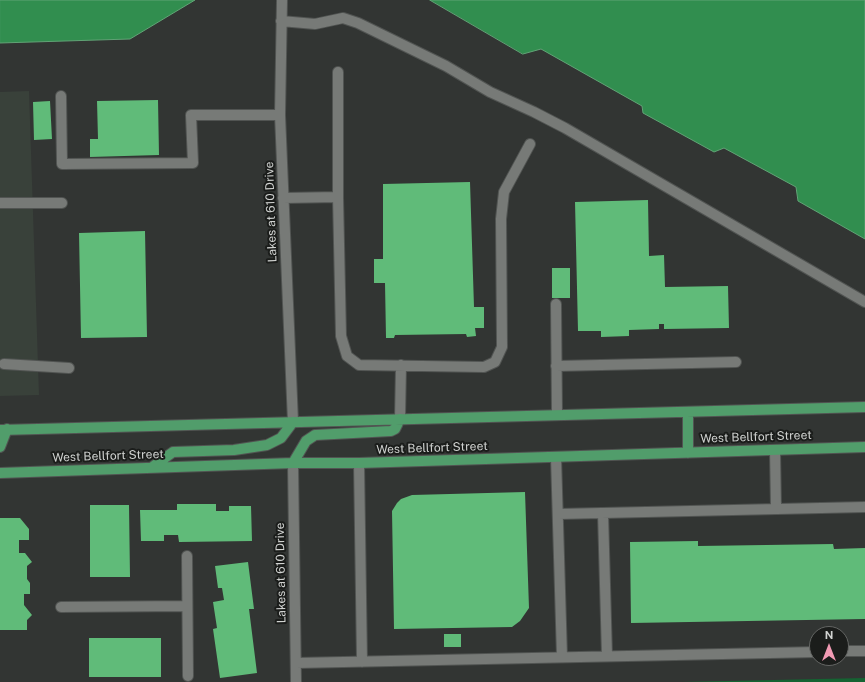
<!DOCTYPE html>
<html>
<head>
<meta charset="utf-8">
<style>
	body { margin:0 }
	#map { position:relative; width:865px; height:682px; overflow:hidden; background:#323533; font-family:"Public Sans",sans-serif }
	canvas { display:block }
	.north { position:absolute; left:809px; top:626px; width:40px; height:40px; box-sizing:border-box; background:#1b1d1b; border:1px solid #646664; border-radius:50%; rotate:0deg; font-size:11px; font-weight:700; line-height:16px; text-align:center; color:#d1d3d1 }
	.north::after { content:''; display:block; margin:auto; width:14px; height:18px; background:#f19ab3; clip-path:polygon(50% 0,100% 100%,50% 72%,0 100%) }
</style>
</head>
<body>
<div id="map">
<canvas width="865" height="682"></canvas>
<div class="north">N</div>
</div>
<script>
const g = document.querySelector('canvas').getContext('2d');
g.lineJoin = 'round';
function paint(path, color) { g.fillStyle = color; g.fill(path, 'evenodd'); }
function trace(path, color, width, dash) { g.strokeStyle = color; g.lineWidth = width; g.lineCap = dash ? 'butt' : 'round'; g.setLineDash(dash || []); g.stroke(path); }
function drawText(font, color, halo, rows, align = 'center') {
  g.font = font + ' "Public Sans",sans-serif'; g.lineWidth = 4; g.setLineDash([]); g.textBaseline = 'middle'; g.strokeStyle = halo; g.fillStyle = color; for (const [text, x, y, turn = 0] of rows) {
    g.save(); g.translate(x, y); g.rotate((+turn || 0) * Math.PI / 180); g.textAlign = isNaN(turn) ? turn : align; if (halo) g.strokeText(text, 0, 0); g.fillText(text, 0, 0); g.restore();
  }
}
paint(new Path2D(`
	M29,91L39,395L0,396V92Z`), '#39413a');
paint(new Path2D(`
	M865,678V682H681Z`), '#156332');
const water = new Path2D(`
	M0,0H195L130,39L0,43Z
	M430,0H865V239L798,201L796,187L724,148L714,152L643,113L642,106L541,49L523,54Z`);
paint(water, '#318e4f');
trace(water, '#61a376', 1);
paint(new Path2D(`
	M158,100L159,155L90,157V139H98L97,101Z
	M50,101L52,139L34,140L33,102Z
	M470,182L474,307H484V328H475L476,336L467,337L466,334L395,335L394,338H386L385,283H374V259H383V184Z
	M648,200L649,256L664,255L665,287L728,286L729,328L664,329V324H659V329L629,330V336L601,337V331H578L575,202Z
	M145,231L147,337L81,338L79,233Z
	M552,268H570V298H552Z
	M525,492L529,608L520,621L512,627L394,629L392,511L397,503L401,499L412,495Z
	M177,504H216V511H229V506H251L252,541L179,542L178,535H164V541H141L140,510H177Z
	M90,505H129L130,577H90Z
	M0,518H20L29,529V540H19V553H25L32,562L27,566V579L30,583V594H24V605L32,615L27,620V630H0Z
	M698,541V546L833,544L834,549L865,548V619L631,623L630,542Z
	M248,562L254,609H249L257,673L220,678L213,629L217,628L213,602L224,600L222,588H218L215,566Z
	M444,634H461V647H444Z
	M89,638H161V677H89Z`), '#60bb79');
const minor = new Path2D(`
	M282,0L280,115L293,422
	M281,21L315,24L343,18L358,23L446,66L490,92L534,112L565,128L865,302
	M61,96L62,164L193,163L191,115H280
	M338,197L341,336L347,356L359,365L484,367L495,362L502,347L501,219L504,192L530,144
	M283,198L338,197V72
	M1,203H62
	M556,304L557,415
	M4,364L69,368
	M556,366L736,362
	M400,419L401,365
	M775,450L776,509
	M556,457L562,657
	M293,463L296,682
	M359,463L362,662
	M603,513L607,656
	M558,514L865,507
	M187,556L188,676
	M61,607L187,606
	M841,651H865
	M296,663L817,652`);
const major = new Path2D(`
	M688,412V453
	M0,430L865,407
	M0,447L7,429
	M293,463L306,441L315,435L391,431L395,429L400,419
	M151,468L173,452L234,450L267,445L281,438L293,422
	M0,473L293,463H359L865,447`);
trace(minor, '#515452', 12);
trace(major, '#515452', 12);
trace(minor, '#777a77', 10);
trace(major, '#519d6b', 10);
drawText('12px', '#d1d3d1', '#1b1d1b', [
	["Lakes at 610 Drive",271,212,-92],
	["West Bellfort Street",756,437,-2],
	["West Bellfort Street",432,448,-2],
	["West Bellfort Street",108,456,-2],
	["Lakes at 610 Drive",281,573,-91]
]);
</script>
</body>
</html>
